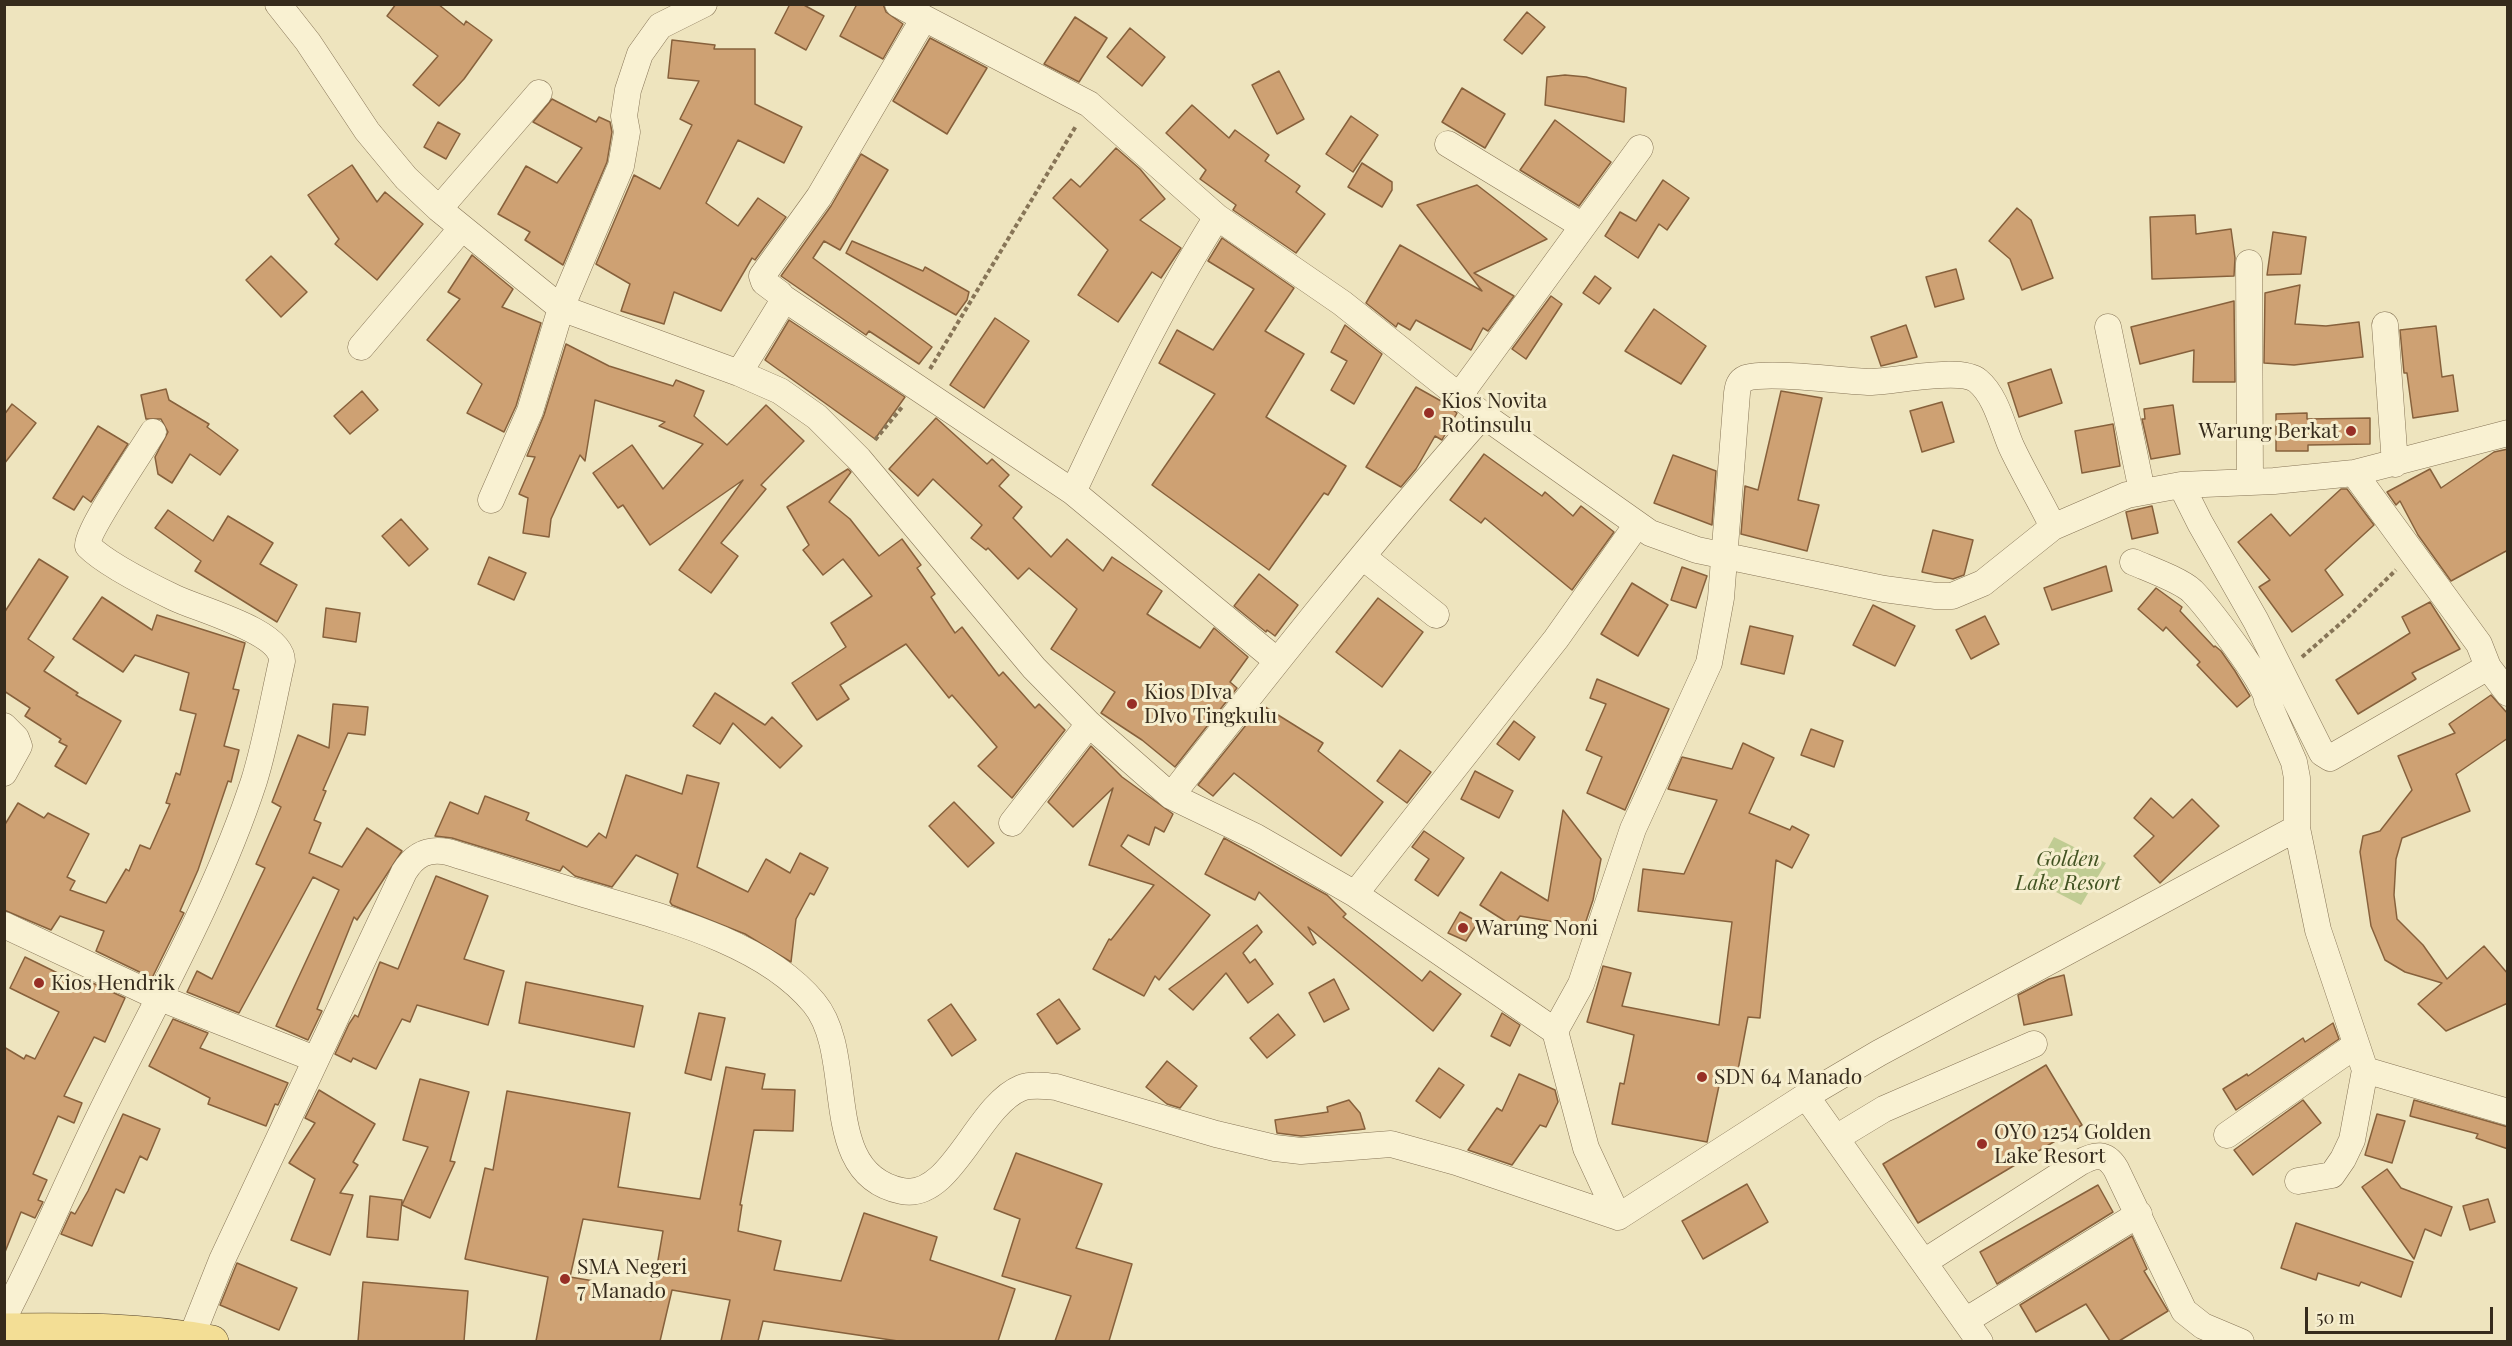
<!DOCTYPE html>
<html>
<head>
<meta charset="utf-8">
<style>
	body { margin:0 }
	#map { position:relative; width:2512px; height:1346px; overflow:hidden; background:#eee4be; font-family:"Playfair Display",serif }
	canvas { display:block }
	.frame { position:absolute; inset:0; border:6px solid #362b1c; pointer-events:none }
	.scale { position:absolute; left:2305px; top:1307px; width:188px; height:27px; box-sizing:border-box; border:3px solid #362b1c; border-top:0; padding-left:8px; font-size:18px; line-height:21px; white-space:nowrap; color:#362b1c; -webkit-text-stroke:4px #f6eece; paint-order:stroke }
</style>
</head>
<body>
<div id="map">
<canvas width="2512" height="1346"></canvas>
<div class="frame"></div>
<div class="scale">50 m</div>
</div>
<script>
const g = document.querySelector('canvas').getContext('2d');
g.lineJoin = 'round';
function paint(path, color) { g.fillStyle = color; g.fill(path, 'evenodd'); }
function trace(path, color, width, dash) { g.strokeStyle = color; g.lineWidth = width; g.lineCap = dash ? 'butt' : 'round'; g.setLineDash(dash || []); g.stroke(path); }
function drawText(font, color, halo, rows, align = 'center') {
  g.font = font + ' "Playfair Display",serif'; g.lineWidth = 6; g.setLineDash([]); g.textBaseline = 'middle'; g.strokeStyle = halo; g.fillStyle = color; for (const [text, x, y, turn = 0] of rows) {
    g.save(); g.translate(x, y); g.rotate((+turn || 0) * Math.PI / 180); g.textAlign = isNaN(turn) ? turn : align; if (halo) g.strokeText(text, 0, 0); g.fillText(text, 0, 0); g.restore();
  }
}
paint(new Path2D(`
	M2054,837L2106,863L2081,905L2031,879Z`), '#c0cc93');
const building = new Path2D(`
	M396,4H438L464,25L466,21L492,40L464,79L439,106L413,85L438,56L387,16Z
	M790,4H802L824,16L806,50L775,33Z
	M857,4H883L886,12L903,24L883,59L840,36Z
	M1527,12L1545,27L1522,54L1504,40Z
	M1075,17L1107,38L1079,82L1044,64Z
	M1130,28L1165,57L1142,86L1107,57Z
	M930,38L987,68L947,134L893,101Z
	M672,40L715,45L714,49H755V104L802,127L784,163L738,140L706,203L738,226L758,198L786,217L755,260L752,258L721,311L674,292L664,324L621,311L630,284L596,264L634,175L660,189L692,125L680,119L699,81L668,78Z
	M1279,71L1304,119L1277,134L1252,85Z
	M1565,75L1586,77L1626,88L1624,122L1545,105L1547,77Z
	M1462,88L1505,114L1485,148L1442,122Z
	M552,99L596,122L599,117L610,122L612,132L607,162L563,265L525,240L530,232L498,214L526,166L557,183L582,148L533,122Z
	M1192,105L1229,138L1235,130L1269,155L1265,161L1300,186L1296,192L1325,214L1296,253L1233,210L1236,205L1200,179L1206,170L1166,133Z
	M1351,116L1378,135L1353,172L1326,154Z
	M1555,120L1611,162L1579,206L1520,170Z
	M438,122L460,134L446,159L424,147Z
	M1116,148L1140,169L1165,199L1140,220L1181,248L1161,278L1152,272L1118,322L1078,295L1108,250L1053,198L1071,179L1080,187Z
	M861,154L888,170L840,250L824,241L813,258L932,347L919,364L869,331L866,335L781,276L831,206Z
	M1362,163L1392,182V190L1382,207L1348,187Z
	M352,165L377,202L385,192L423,224L377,280L335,244L339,239L308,195Z
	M1663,180L1689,198L1667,230L1659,224L1638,258L1605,236L1620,212L1636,221Z
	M1477,185L1547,239L1474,273L1514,296L1488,331L1483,328L1471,350L1416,320L1410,330L1398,323L1396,327L1366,303L1400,245L1482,291L1417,205Z
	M2017,208L2031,220L2053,278L2022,290L2010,259L1989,241Z
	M2195,215L2196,234L2231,229L2235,258L2234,276L2152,279L2150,217Z
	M2273,232L2306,237L2301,274L2267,275Z
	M1222,238L1294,288L1265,331L1304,354L1266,417L1346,466L1328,495L1324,493L1269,570L1152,485L1215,394L1159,363L1177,330L1213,350L1254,289L1208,261Z
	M852,241L923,271L925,267L969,292L967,300L956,315L846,253Z
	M472,255L513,289L502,307L541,323L516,406L504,432L467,413L482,384L427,340L460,299L448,292Z
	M271,256L307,292L281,317L246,280Z
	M1956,269L1964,299L1935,307L1926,277Z
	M1595,276L1611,288L1599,304L1583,293Z
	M2300,285L2295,324L2326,326L2359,322L2363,357L2294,365L2264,363L2265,293Z
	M1551,296L1562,304L1526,359L1512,349Z
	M2234,301L2235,382H2193L2194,350L2140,364L2131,327Z
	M1654,309L1706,346L1681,384L1625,351Z
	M995,318L1029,341L984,408L950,385Z
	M789,320L905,397L875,439L765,360Z
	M1345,325L1382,354L1354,404L1331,390L1347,361L1331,352Z
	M1906,325L1917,357L1881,366L1871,337Z
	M2436,326L2442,377L2453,375L2458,411L2413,418L2407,373H2404L2400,330Z
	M566,344L609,366L673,386L676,380L704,391L694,416L727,445L766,405L804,441L761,485L766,489L721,543L738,556L711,593L679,570L743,480L650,545L623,505L618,508L593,473L632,445L663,489L703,444L659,426L665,422L595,400L585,461L580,455L551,519L549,537L523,533L528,498L519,494L535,457L527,456L544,415Z
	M2051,369L2062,403L2019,417L2008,383Z
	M1416,387L1441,401L1457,413L1442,440L1435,436L1416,469L1401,487L1366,467Z
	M166,389L169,400L209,424L207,427L238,450L220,475L190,454L172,483L158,474L155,457L168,432L161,419H146L141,395Z
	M362,391L378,410L350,434L334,416Z
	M1781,391L1822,398L1798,500L1819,505L1807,551L1741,534L1745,486L1758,490Z
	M1942,402L1954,442L1922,452L1910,411Z
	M12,404L36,423L4,464V415Z
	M2173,405L2180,454L2151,459L2142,419H2145L2144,409Z
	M2307,413V419L2370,418V444L2308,445V451H2276V414Z
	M936,418L987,464L992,459L1009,475L999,486L1022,507L1013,518L1051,557L1067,539L1103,571L1112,557L1162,591L1147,614L1200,648L1214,628L1248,657L1230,682L1237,688L1175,767L1142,740L1101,713L1115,692L1051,649L1077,609L1029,568L1018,579L988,548L986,550L971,538L982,525L933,479L918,496L889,469Z
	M2113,424L2120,466L2082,473L2075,431Z
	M98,426L128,444L91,502L83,496L74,510L53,498Z
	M2508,449V550L2451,581L2418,535L2400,501L2396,505L2387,492L2430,469L2441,488L2494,452Z
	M1484,454L1542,496L1545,492L1573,516L1581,506L1614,532L1572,590L1485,518L1481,523L1450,500Z
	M1673,455L1716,471L1712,525L1654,503Z
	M848,469L851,472L829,502L850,519L879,556L902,539L921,565L917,568L935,594L931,597L955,633L962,627L999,676L1003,672L1035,708L1039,704L1065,730L1012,798L978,766L997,747L952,695L949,698L906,644L840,685L849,699L817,720L792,683L846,647L831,623L872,596L843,559L823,575L803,550L809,545L787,507Z
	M2341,489H2347L2374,525L2325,570L2343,595L2292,632L2259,587L2270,580L2238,542L2271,514L2290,536Z
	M2152,506L2158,533L2132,539L2126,512Z
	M168,510L213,541L228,516L273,543L260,564L297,585L277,622L195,571L201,561L155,528Z
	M401,519L428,549L409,566L382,536Z
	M1933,530L1973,540L1964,575L1953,579L1922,572Z
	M489,557L526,573L514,600L478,584Z
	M39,559L68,577L28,639L54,657L44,671L78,693L76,695L121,721L86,784L55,766L67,746L59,742L61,739L25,716L30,708L4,691V613Z
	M2106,566L2112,591L2052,610L2044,588Z
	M1682,567L1707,576L1696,608L1671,600Z
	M1259,574L1298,605L1275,636L1267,630L1266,632L1234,606Z
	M1632,583L1668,605L1638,656L1601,634Z
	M2156,588L2182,607L2180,611L2214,647L2215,646L2221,651L2235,671L2250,696L2237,707L2197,665L2200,662L2166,627L2163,631L2138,609Z
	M102,597L152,630L157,615L245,643L233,689L239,690L224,746L239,750L231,782L228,781L198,870L180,911L184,913L152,978L96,951L104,931L60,916L51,930L4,910V826L18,803L44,818L48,813L89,834L67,877L75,881L70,890L106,903L126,869L129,871L140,845L150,849L170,804L166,803L176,773L180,775L196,714L180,710L189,673L135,655L123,672L73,639Z
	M1378,598L1423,632L1382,687L1336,652Z
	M2430,602L2460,649L2412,673L2416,679L2358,714L2336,680L2410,633L2402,617Z
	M1873,605L1915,626L1895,666L1853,645Z
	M326,608L360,613L356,642L323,637Z
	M1985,616L1999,644L1971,659L1956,630Z
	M1750,626L1793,636L1784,674L1741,664Z
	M1597,679L1669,709L1625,810L1587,793L1602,757L1586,750L1606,704L1590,698Z
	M715,693L765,725L772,717L802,746L780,768L733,723L720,744L693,726Z
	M2491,695L2508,714V738L2456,774L2470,811L2402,838L2396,859L2394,895L2397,919L2423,945L2447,979L2484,946L2508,974V1003L2446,1031L2418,1004L2442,983L2405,972L2385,960L2371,926L2360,852L2363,836L2380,831L2412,790L2398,756L2455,733L2449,724Z
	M333,704L368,707L365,735L348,733L323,790L326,791L314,820L321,823L309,853L342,867L367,828L402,851L357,920L354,917L317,1009L322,1011L308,1040L276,1026L339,890L313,877L239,1013L187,992L197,971L212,979L265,868L256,864L281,807L272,802L298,735L329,748Z
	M1262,705L1323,743L1318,751L1383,802L1341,856L1234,773L1213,796L1198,785Z
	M1514,721L1535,737L1519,760L1497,744Z
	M1811,729L1843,741L1834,767L1801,755Z
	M1743,743L1774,758L1749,813L1790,830L1792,826L1809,835L1792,868L1776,860L1760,1018L1748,1017L1738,1070L1723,1067L1707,1142L1612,1124L1620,1083L1624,1084L1634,1035L1587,1022L1603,966L1631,973L1622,1006L1719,1025L1732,922L1638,911L1643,869L1684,874L1717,800L1668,789L1682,757L1732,769Z
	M1091,746L1122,777L1173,814L1164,832L1155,827L1149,845L1128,835L1121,846L1210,915L1159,980L1155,976L1144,996L1093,969L1109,939L1111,940L1154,885L1089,865L1113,788L1073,827L1048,802Z
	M1400,750L1431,772L1407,803L1377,781Z
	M1475,771L1513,791L1499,818L1461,799Z
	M626,775L682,794L687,775L719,783L697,867L748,892L766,859L790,873L800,853L828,868L814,895L810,893L796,919L791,962L745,934L672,905L670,902L678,874L636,855L612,887L575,876L563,866L560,871L452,838L435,836L450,802L478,814L485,796L529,813L526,820L587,847L599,833L606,838Z
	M2151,798L2173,818L2192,799L2219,826L2160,883L2134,856L2154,836L2134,818Z
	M954,802L994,843L968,867L929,826Z
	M1563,810L1601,859L1593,900L1584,927L1520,916L1513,926L1480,905L1501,872L1548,901Z
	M1424,831L1464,858L1438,896L1415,880L1429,859L1412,847Z
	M1224,838L1327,895L1346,914L1343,917L1422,981L1430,971L1461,994L1433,1031L1308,927L1316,943L1313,945L1259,892L1255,900L1205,874Z
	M436,876L488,896L464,959L504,971L488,1025L417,1005L410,1022L402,1019L376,1069L353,1058L351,1062L335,1054L349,1024L355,1015L358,1017L380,962L398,969Z
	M1460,912L1478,922L1466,941L1448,933Z
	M1257,925L1262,932L1243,953L1250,963L1255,959L1273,984L1248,1003L1226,973L1193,1010L1169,989Z
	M25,957L82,985L84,979L125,998L105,1042L94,1037L64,1096L82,1103L74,1123L58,1116L33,1174L47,1180L38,1200L43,1202L35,1218L21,1212L5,1252L4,1047L24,1059L26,1055L35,1059L59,1012L10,988Z
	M2064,975L2072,1015L2024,1025L2018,995L2049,979Z
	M1334,979L1349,1009L1324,1022L1309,993Z
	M526,982L643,1006L634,1047L519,1023Z
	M1059,999L1080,1029L1057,1044L1037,1014Z
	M951,1004L976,1040L952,1056L928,1020Z
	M699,1013L725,1018L711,1080L685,1073Z
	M1502,1013L1520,1025L1510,1046L1491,1036Z
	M1278,1014L1295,1035L1267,1058L1250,1038Z
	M173,1019L208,1033L200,1048L288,1083L278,1105L275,1104L266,1126L208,1104L210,1098L149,1066Z
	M2333,1023L2339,1039L2236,1110L2223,1089L2247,1074L2248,1076L2303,1038L2305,1042Z
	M1167,1061L1197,1086L1180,1108L1167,1104L1146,1087Z
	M2046,1065L2082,1125L1918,1223L1883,1164Z
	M726,1067L765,1074L762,1089L795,1090L793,1131L754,1130L740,1205H742L738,1231L781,1241L774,1270L841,1281L864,1213L937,1237L930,1260L1015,1289L998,1341H898L763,1321L758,1341H721L730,1300L672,1290L660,1341H536L548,1277L465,1259L485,1168L493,1170L507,1091L630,1113L618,1187L700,1199ZM583,1219L663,1231L651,1301L593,1287L594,1281L570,1277Z
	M1439,1068L1464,1085L1440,1118L1416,1101Z
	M1519,1074L1555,1090L1558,1102L1546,1127L1540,1125L1512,1165L1468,1150L1497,1108L1502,1111Z
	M420,1079L469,1092L450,1161L455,1162L430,1218L402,1205L428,1147L403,1140Z
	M319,1090L375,1124L353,1162L358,1165L340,1193L353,1195L330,1255L291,1240L315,1179L289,1163L315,1123L305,1118Z
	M1349,1100L1360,1113L1365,1129L1301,1136L1277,1133L1275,1120L1328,1112L1327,1107Z
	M2303,1100L2321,1123L2253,1175L2234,1150Z
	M2414,1100L2508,1127V1149L2476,1138L2478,1134L2410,1116Z
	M123,1114L160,1129L147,1160L140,1156L124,1193L116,1189L92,1246L61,1234L71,1212L75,1214L88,1191Z
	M2377,1114L2405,1121L2392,1163L2365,1155Z
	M1016,1153L1102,1184L1076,1248L1132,1264L1109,1341H1055L1071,1296L1002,1276L1020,1219L994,1209Z
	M2387,1169L2401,1188L2452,1207L2441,1236L2425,1229L2414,1259L2362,1187Z
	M1747,1184L1768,1222L1703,1259L1682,1221Z
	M2098,1185L2113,1212L1997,1284L1980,1252Z
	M370,1196L402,1200L398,1240L367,1237Z
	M2488,1199L2495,1222L2470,1230L2463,1206Z
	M2296,1223L2413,1262L2401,1297L2361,1282L2359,1286L2318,1273L2316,1280L2281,1268Z
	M2132,1236L2147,1269L2144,1271L2168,1311L2119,1341H2110L2086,1304L2036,1332L2020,1305Z
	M237,1263L297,1288L279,1330L220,1305Z
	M363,1282L468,1291L464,1341H358Z`);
paint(building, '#cea173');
trace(building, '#87613c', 1.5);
const minor = new Path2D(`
	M278,4L308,42L367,131L406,178L439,209L561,308L739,373L780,391L817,417L859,459L1034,668L1089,724L1171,796
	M898,4L924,18
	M1448,144L1583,226
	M439,209L539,93
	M2249,263L2250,481
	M782,297L1073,492L1276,660
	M2385,325L2395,464
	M2108,327L2142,491
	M361,347L462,228
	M739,373L782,303L780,294L764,282L762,276L819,197L924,18L1089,104L1217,217L1342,303L1483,415
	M1459,396L1640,148
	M2181,485L2200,523L2256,621L2322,753L2330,758L2488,667L2479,644L2354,473
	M1073,492C1117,398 1161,306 1217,217
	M491,500L530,411L561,308L621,166L627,132L624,116L628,90L640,54L660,26L704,4
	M1363,557L1436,615
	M2133,562C2149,569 2180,580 2192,591C2205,604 2268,685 2267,700L2294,762L2297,778V828
	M2488,667L2508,693
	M4,726L16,738L19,746L4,773
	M1012,823L1089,724
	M1355,894L1556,639L1636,526
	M4,925L160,998L315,1059
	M1555,1031L1581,984L1633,829L1709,663L1721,598L1737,393C1738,386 1739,381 1746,378C1769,371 1841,381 1870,382C1895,382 1960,366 1978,381C1996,396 2002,425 2011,446C2024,474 2040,500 2053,527
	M2365,1070L2508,1112
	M1806,1096L1980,1342
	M2227,1135L2356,1045
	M1836,1138L1884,1109L2034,1044
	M1618,1217L1586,1148L1555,1031L1355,894L1256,837L1171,796C1272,667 1374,538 1483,415L1650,533L1697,550L1884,589L1936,596H1952L1983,583L2053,527L2127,495L2181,485L2274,481L2354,473L2508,433
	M1924,1262L2079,1163C2095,1154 2106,1152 2116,1169L2184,1311L2203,1326L2241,1342
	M4,1317C39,1251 67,1182 100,1115C153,1006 216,897 254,781C266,742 273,701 282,661C282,631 200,610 175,598C152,587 106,564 88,546C86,532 142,450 153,432
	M1965,1321L2139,1214
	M191,1338L222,1260L404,872C415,854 428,848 448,852C494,866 540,881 587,895C661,917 763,941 814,1003C858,1056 817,1174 902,1191C951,1201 977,1106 1021,1088C1032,1084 1045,1086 1056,1087L1216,1134L1275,1148L1301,1151L1391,1144L1456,1162L1618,1217L1806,1096L1879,1053L2297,828L2318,930L2365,1070L2352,1140L2343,1159L2332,1175L2298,1181`);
const major = new Path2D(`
	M4,1330C75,1329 143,1329 212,1342`);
trace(minor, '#877557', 27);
trace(major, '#54422b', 34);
trace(new Path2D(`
	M930,369L1076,126
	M875,440L903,406
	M2302,657L2349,616L2396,570`), '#877557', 4, [4.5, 3]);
trace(minor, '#f9f1d2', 26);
trace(major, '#f3de95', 33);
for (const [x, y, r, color] of [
	[1429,413,6,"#972f26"],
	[2351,431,6,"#972f26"],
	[1132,704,6,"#972f26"],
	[1463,928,6,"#972f26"],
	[39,983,6,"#972f26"],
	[1702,1077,6,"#972f26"],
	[1982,1144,6,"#972f26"],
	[565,1279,6,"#972f26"]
]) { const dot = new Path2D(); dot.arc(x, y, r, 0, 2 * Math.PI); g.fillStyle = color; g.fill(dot); trace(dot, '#f6eece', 2); }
drawText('21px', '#362b1c', '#f6eece', [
	["Kios Novita",1441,401],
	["Rotinsulu",1441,425],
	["Warung Berkat",2339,431,"right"],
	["Kios DIva",1144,692],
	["DIvo Tingkulu",1144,716],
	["Warung Noni",1475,928],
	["Kios Hendrik",51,983],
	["SDN 64 Manado",1714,1077],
	["OYO 1254 Golden",1994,1132],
	["Lake Resort",1994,1156],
	["SMA Negeri",577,1267],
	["7 Manado",577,1291]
], 'left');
drawText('italic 21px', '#425322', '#f6eece', [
	["Golden",2068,859],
	["Lake Resort",2068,883]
]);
</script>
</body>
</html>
